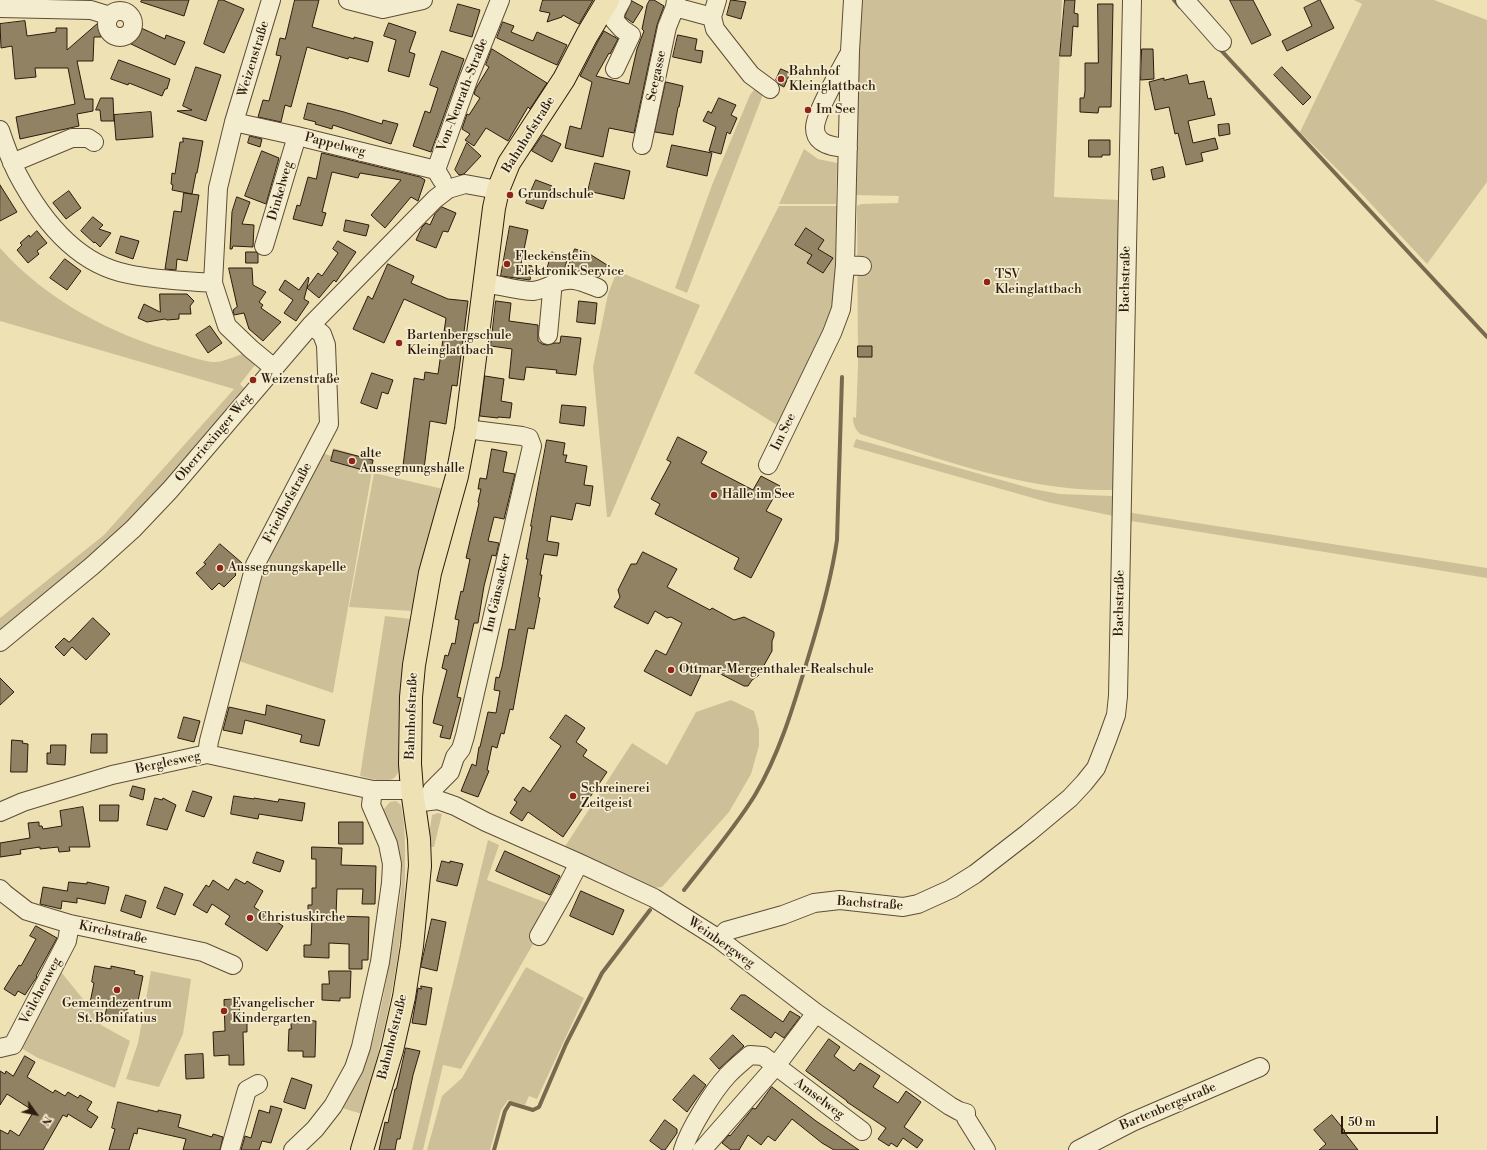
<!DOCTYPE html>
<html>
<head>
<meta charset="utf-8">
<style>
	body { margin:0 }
	#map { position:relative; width:1487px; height:1150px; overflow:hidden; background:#eee2b4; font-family:"Libre Bodoni",serif }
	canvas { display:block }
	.north { position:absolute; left:16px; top:1094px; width:40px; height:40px; -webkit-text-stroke:3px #f4ecce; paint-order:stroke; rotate:123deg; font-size:11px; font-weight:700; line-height:16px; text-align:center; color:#2d1b0d }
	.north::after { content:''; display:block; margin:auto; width:14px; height:18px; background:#2d1b0d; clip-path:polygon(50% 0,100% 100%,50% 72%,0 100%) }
	.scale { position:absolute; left:1341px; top:1116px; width:97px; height:18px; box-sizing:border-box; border:2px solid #2d1b0d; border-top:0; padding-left:5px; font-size:12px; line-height:14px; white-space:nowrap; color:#2d1b0d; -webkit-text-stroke:3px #f4ecce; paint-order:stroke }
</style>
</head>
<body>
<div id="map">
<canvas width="1487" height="1150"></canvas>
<div class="north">N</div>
<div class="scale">50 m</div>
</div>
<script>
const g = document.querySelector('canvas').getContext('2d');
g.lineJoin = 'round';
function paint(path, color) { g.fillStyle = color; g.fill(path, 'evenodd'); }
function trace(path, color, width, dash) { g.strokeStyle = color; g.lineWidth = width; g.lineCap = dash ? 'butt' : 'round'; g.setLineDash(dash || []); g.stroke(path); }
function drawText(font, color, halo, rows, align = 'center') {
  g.font = font + ' "Libre Bodoni",serif'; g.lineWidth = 3.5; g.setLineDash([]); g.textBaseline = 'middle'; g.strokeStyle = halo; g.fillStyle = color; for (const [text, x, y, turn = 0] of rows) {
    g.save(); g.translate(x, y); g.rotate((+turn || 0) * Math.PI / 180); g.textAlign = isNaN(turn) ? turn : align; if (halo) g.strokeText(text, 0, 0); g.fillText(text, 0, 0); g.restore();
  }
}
paint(new Path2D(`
	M859,0H1062L1054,197L1119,200L1114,490C1026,492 942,459 860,434C855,429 853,424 853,417L856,418L858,365L857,206L861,204L898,203L899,196L854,195Z
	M1354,0H1434L1487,20V182L1427,264L1359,191L1300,132L1362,4Z
	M756,87L764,92L687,293L675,288L712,185L750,95Z
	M804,149L818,159L837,163L836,204H779Z
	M779,206H837L835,284L831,310L824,331L777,425L694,373Z
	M0,248C46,300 111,334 178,353C188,356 202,361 213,362C220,363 234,357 242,354L255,365L240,384L246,390L164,485L128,524L0,634V618L104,535L234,389L0,321Z
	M617,271L700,305L610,517H607L593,367L608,294Z
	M856,439L1033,489L1060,494L1113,496L1118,517L1047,502L871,452L853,447Z
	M333,448L374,460L333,693L236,660L259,572L265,574L270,562L263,558L319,452L331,456Z
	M374,473L443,489L412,611L349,607Z
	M1126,512L1487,568V578L1125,520Z
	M385,616L411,619L400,767C399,770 398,773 396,776C389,785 370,778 360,776Z
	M731,700L754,711L759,729V746L751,774L729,812L662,887L654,888L564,848L632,743L667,765L696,712Z
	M396,801L401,805C406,828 405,852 405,875C403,957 384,1035 362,1114L342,1108C351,1094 360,1079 366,1063C380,1022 387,977 394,935C397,913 403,890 402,868C401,849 390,828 383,810L390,802Z
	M438,813L442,814L434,847H429L430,829L432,815Z
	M488,840L499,845L487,880L555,906L461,1069L443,1065L423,1150H412Z
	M57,967L87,1004L103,1007L101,1025L130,1041L115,1088L38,1058L16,1045Z
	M526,967L584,998L537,1099L529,1096L525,1105L508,1100L501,1110L490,1150H427L442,1096L462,1078Z
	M151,971L191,979L183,1034L159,1087L126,1079L138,1043Z`), '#cdc098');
trace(new Path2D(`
	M1174,0L1180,7
	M1218,47L1487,337
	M684,890C708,859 734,829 755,795C780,753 794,704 808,658C820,619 831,581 837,540L842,377
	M494,1150L505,1111L510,1103L533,1110L539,1107L566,1044L602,973L650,910`), '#796a4f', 4);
const building = new Path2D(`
	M142,0H189L184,16L141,2Z
	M219,0H223L244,9L224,53L204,44Z
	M295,0H319L312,27L354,39V37L373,42L368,62L349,57L348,59L307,47L291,107L285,105L281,122L258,117L263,100L269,101L281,56L276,55L280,38L285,39Z
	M543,0H593L579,24L563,15L562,17L547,22L550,13L540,11Z
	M650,0H654L664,6L657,25L634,133L609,128L603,157L565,148L570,126L581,129L592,82L580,76L598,41L604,31L618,39L610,54L609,53L596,76L629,84L637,49L644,31L642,29L647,5Z
	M731,0L746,2L741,19L727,15Z
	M1065,0H1075L1074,13L1078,14V27L1073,26L1071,56H1060Z
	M1230,0H1253L1271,35L1252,44Z
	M1320,0L1334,28L1287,51L1282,41L1312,26L1304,8Z
	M632,1L643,7L633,23L625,17Z
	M458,4L480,10L472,37L450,31Z
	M1098,4H1113L1111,107H1099L1098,113L1080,112V98H1084L1085,91V63H1098Z
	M25,21L27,36L56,32V28H67V50L98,23L101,24V37H94L93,61H77L85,99H93V111L77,114L79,126L20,139L16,117L75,104L68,68H35L36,77L15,79L12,46L1,48L0,24Z
	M503,22L514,26L511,32L533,41L537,32L567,45L557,65L497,38Z
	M389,23L416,32L409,52L415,54L409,77L388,71L396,40L384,36Z
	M139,27L165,39L166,35L185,42L175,65L131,44Z
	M678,35L697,39L695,50L703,51L701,63L673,57Z
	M492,49L547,83L530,109L528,107L508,141L486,128L474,146L465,140L470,134L462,129L467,114L469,115L480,98L474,94L476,88L489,67L486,65Z
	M1142,49H1153L1154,79L1141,80Z
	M442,51L464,59L431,152L413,146L425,111L430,113L438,88L430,85Z
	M119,60L170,79L167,89H165L162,96L129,83L128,85L111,79Z
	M196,67L221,75L206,121L177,111L192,110L183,106Z
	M1282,67L1311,97L1303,105L1274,75Z
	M781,69L790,73L784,87L780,85L776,80Z
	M1187,75L1189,84L1204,81L1208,99L1211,98L1215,115L1188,121L1193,143L1215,138L1218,149L1201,153L1203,161L1186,165L1178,133L1175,134L1169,107L1155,110L1149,82L1164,78V80Z
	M666,82L683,86L679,107H678L673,135L655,132Z
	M101,98H113L114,121H101L100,110H96Z
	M719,98L736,105L731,115L737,118L730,134L727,132L721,154L709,151L716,127L703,121L708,111L711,113Z
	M308,103L344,112L382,124L383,120L398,124L391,144L333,125L332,129L315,124L316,122L304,119Z
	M151,112L153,137L116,140L114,115Z
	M1229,124L1230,134L1219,136L1218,125Z
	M543,135L561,144L552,162L532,151Z
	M250,136L262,139L260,147L248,143Z
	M183,138L203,141L197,173H196L192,194L172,190L173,185L171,184L172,173L175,174L180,142H183Z
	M1089,140H1110V155H1102V157H1089Z
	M467,143L481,156L464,174L459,175L455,170Z
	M672,145L712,153L707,176L667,167Z
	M262,151L279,158L266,204L245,196Z
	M322,153L420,177L425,180L418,201L411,197L385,228L371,215L401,180L360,173L358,178L332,172L322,212L326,213L322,226L293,219L297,205L300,206L308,177L316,179Z
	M595,163L630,171L624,199L588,191Z
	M1163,167L1165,177L1153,180L1151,170Z
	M536,180L552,186L543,209L526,203Z
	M0,185L17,212L0,221Z
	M69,191L81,208L66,219L53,203Z
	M184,193L199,195L187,261L177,259L176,270L165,269L174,211L181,212Z
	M237,197L250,202L242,224L254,225L253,247L233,246L232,249H230L232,212Z
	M442,207L456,213L448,232L443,231L436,248L416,240L422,227L426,223L430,225L435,214Z
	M93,217L103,225L99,229L111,233L100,247L95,242L94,243L81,231Z
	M346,220L369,225L366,236L344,231Z
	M510,226L528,230L521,264L532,266L530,280L501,276Z
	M806,228L824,240L818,249L833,258L823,273L807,263L812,255L795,245Z
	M37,231L47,243L37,251L39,254L28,263L17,250L22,245L20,243L29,235L30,237Z
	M121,236L139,241L133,259L116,253Z
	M338,241L356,252L336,282L334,280L319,298L307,288L304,299L309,302L296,321L284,313L293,300L279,290L285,280L299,290L308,277L309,278L307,288L318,273L322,276L338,253L333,249Z
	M575,249L588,253L607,265L599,277L575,270L569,266Z
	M246,252H256L258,254V263H246Z
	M552,252L568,257L564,270L554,272L547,270Z
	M65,259L81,271L67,290L50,278Z
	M388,264L414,276L411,283L448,299L468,301L457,386L452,385L446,424L430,421L424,469L403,466L414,378L424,380L425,372L438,374L446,318L404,299L384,343L353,329L368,296L372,299Z
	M229,268H252L253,285L266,292L259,302L263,305L261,308L281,322L263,341L249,329L244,313L234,315L233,310L237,307Z
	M160,294H187L194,301L190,306L191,314H179V319L167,320L165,319L147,322L138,318L144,304L160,312Z
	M496,301L511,303L509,321L538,325V341L542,344L547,345L555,343H560L561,336L581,338L576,375L556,373L557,370L526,367L524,380L509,378L512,349L491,346Z
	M579,301L597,303L595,324L577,322Z
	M210,326L222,343L208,353L196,335Z
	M858,346H872V357H858Z
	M372,373L393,380L388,394L382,392L377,409L361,403Z
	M485,376L504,379L501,401L512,403L510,418L498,417V418L480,416Z
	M562,405L586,407L584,426L560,423Z
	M678,437L707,452L701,463L753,490L761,476L780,486L766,511L782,519L751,578L734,569L739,558L655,514L660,504L651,499L671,462L667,460Z
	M547,440L565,443L563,455H567L565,462L587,466L584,485L593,486L590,506L576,503L572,520L551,516L547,541L559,543L557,556L544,554L540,575H542L538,597L540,598L534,629L528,628L513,710L510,709L504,734L501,733L497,748L492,746L487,770L489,771L478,797L461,791L472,764L476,766L479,747H480L488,712L496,713L500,691L494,690L496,677L499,678L502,667L509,629L515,630L528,559H526L532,526H531Z
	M492,449L507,452L503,472L515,474L504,519L494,517L488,541L499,543L496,556L492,555L484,586L478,623H474L457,697L461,698L450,739L440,737L443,726L433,723L447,670L442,668L445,655L448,656L452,643L455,644L459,620L455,619L461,591L463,592L470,559L466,558L479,503L478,502L481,489H478L480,478L486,479Z
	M334,450L373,460L370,472L331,461Z
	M220,544L242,563L235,574L236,575L224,587L219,583L212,590L196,573L206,564L204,563Z
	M643,552L677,569L667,587L710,610L712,608L734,620L744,617L774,632V636L772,641V651L758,676L752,680L748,686H744L705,666L691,696L644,671L656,650L666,655L682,623L671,617L667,618L655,611L648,624L614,607L620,597L618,590L631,564H636Z
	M93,618L110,634L86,660L72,647L64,656L55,647L64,638L69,642Z
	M0,678L14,692L0,705Z
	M267,705L325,720L319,746L300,742L302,735L245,720L242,734L223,730L229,707L265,715Z
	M566,715L585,728L576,742L587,750L583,756L607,772L563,837L528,812L522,821L510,813L517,802L514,800L523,787L530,792L561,746L550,738Z
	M184,717L200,721L194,742L178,738Z
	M92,734H107V753H91Z
	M12,740L23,741L22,743L28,744L27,772H11Z
	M51,745H66L65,765L47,764V753H50Z
	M133,786L145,789L143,800L130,796Z
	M193,791L212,797L204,817L186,811Z
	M234,796L254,799V798L278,802L279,799L305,803L302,821L259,814L258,819L231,814Z
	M155,798L162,800L163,798L176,805L167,830L147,825Z
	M100,805H119L118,821H100Z
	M83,807L90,847H69L70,851L59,852L58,847L40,849V847L20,850L21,854L0,857V843L30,838L28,823L39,822V826H42L43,829L62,826L60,811Z
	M339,822H363V844H339Z
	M312,847L342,848L341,865L376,866L375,904H362L363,889H337L336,916L369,917L368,960H362V969H349V944L329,943V958L304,957V945H311L312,917H308V905H312V888H316V859H312Z
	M505,851L560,876L550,895L496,871Z
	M257,852L284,861L280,872L253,863Z
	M442,861L450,863V861L463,864L457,886L437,881Z
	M236,879L245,884L247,881L263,891L254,907L283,926L267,951L225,924L230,916L212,904L207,913L193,905L206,885L209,887L213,880L228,890Z
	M69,882L87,884V882L109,887L105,904L77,898V903L62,901L61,909L40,904L43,887L67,891Z
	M165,887L183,894L175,915L157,908Z
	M581,891L624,910L613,935L570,916Z
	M126,895L146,901L141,918L121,911Z
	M432,919L446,922L437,971L421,967Z
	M36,926L57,938L36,976L37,977L34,981L25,995L18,991L15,996L4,989L19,965L21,966L36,939L30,936Z
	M95,966L111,969V966L135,971L134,974L143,976L138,1001L129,1000L125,1019L105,1015L107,1007L90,1003L94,983L92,982Z
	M329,971H351L350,998H340V1001L322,1000V984H329Z
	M421,986L432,988L426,1025L412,1023L418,988L421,989Z
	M741,995H745L783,1022L790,1011L800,1017L784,1038L775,1032L771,1038L731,1009Z
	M239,999L240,1020H247V1032H243L244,1065H229V1055L214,1056L213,1032L225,1031L224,1000Z
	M291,1020L316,1021L315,1057H303V1051H288L289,1029H291Z
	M733,1035L744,1046L719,1069L710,1059Z
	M829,1039L840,1047L834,1056L854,1071L860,1063L880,1076L873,1087L898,1103L906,1091L921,1102L904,1127L923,1140L917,1148L903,1138L897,1147L891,1143L889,1146L878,1139L886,1128L847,1102V1101L806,1071Z
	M406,1048L420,1051L413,1075L400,1139H397L395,1150H379L385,1122L388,1123L395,1089H396Z
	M203,1054L204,1078L186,1079L185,1055Z
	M25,1056L35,1062L27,1077L53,1093L55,1090L65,1096L68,1092L78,1098L80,1095L92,1102L87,1110L98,1117L91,1128L68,1114L67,1117L63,1115L43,1150H0V1130L8,1134L10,1130L19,1136L34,1111L7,1094L0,1105V1071L5,1074L6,1071L13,1076Z
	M694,1075L706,1085L687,1112L673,1100Z
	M292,1078L312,1085L305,1109L284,1102Z
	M772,1087L816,1121L859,1150H834L822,1143L792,1119L775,1141L768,1136L761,1145L748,1135L739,1150H731L722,1143L729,1135L730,1136L753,1108L755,1109Z
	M118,1102L158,1112V1110L181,1115L178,1127L212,1137L213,1134L223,1137L220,1150H183L186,1139L138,1128L137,1134L134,1133L129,1150H109L115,1129L112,1128Z
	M271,1106L282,1109L271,1143L262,1141L259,1150H241L245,1136L251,1138L259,1110L269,1113Z
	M1332,1115L1345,1131L1344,1132L1358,1150H1319L1326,1144L1314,1130Z
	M665,1120L677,1129V1133L665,1150H662L650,1141Z`);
paint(building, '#918264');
trace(building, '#2d1b0d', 1);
const minor = new Path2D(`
	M271,0L234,122L218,188L213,283L227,326L251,349L274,368
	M348,0L383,9L423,0
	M676,0L675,7L712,17L717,0
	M1185,0L1222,42
	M0,8L91,10L110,16
	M107 24a13 13 0 1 1 26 0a13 13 0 1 1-26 0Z
	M712,17L715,29L751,75L770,89
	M615,69L631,35L622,29L614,20L616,11L622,0
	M234,122L297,136L436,170
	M0,130C5,145 10,159 17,173C40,217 76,264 128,274C156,280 185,281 213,283
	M642,145L667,27L675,7
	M848,148C839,147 829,147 821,141C817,138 815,133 815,128C815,113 840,71 848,56
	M12,163L72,138H88L94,142
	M442,180L436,170L468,80L500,0
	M264,246L297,136
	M845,265L862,266
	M484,283C499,285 519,291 533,291C541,290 547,287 554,284C570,275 583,282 598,288
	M548,335L552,292L549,287
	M768,465L832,333L841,309L845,265L850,51L853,0
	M0,642L92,566L133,529L170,490L311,325L435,199L448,189L465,184L498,190
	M207,754L209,741L255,565L329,424L326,345L322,334L311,325
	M428,801L432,790L450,772L455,757L461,749L465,736L532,446L529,438L522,436L466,429
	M414,803L438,800L455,806L486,822L579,863L654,898L719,939L816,1013L950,1106L959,1111L966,1113V1118L986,1150
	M0,812L23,802L112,775L207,754L373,790H412
	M0,889L5,894L27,911L70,924L203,952L233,965
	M539,936L564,892L579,863
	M719,939L726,931L783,915L814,903L840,900L903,907L918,904L951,889L975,874L1028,833L1070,798L1084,783L1096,768L1107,740L1116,715L1118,696L1132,0
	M0,1048L13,1045L67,941L70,924
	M230,1150L247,1090L258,1084
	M293,1150L315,1129L333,1106L354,1068L361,1047L380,962L391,883L392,864L388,844L371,805L373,790
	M683,1150C689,1130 713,1091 727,1076C734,1068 742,1062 750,1055L763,1056L862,1131
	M702,1150L775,1067L816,1013
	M1078,1150L1132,1122L1260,1067`);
const major = new Path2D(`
	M362,1150L392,1050L404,997L412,946L420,866L419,839L412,790L410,764L411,697L414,665L430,573L457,476L466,429L494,208L498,190L509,163L564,79L587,35L608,0`);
trace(minor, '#5d4d37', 20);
trace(major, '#2d1b0d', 24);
trace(minor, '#f4ecce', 18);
trace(major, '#eee2b4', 22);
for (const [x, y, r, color] of [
	[781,79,4,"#8f2418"],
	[808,110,4,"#8f2418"],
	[510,195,4,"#8f2418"],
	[507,264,4,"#8f2418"],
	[987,282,4,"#8f2418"],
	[399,343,4,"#8f2418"],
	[253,380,4,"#8f2418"],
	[352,461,4,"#8f2418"],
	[714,495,4,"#8f2418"],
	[220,568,4,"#8f2418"],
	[671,670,4,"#8f2418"],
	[573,796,4,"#8f2418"],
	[250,918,4,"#8f2418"],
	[117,990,4,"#8f2418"],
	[224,1011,4,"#8f2418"]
]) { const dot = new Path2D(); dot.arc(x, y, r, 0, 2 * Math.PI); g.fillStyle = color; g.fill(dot); trace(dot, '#f4ecce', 1.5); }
drawText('13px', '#2d1b0d', '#f4ecce', [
	["Weizenstraße",254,59,-73],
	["Seegasse",657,76,-78],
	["Von-Neurath-Straße",463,95,-69],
	["Bahnhofstraße",529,135,-58],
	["Pappelweg",335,145,14],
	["Dinkelweg",281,191,-74],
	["Bachstraße",1126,279,-89],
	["Im See",784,432,-64],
	["Oberriexinger Weg",214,438,-50],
	["Friedhofstraße",288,503,-62],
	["Im Gänsacker",498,593,-77],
	["Bachstraße",1120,603,-89],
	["Bahnhofstraße",412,716,-88],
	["Berglesweg",168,763,-12],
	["Bachstraße",870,904,4],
	["Kirchstraße",113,933,12],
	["Weinbergweg",721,943,35],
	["Veilchenweg",41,991,-62],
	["Bahnhofstraße",393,1037,-76],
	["Amselweg",819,1099,37],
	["Bartenbergstraße",1168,1107,-23]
]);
drawText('13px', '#2d1b0d', '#f4ecce', [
	["Bahnhof",789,72],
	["Kleinglattbach",789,87],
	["Im See",816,110],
	["Grundschule",518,195],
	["Fleckenstein",515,257],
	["Elektronik Service",515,272],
	["TSV",995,275],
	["Kleinglattbach",995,290],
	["Bartenbergschule",407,336],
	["Kleinglattbach",407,351],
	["Weizenstraße",261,380],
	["alte",360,454],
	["Aussegnungshalle",360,469],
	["Halle im See",722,495],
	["Aussegnungskapelle",228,568],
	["Ottmar-Mergenthaler-Realschule",679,670],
	["Schreinerei",581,789],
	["Zeitgeist",581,804],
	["Christuskirche",258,918],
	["Gemeindezentrum",117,1004,"center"],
	["St. Bonifatius",117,1019,"center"],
	["Evangelischer",232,1004],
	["Kindergarten",232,1019]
], 'left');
</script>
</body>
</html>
